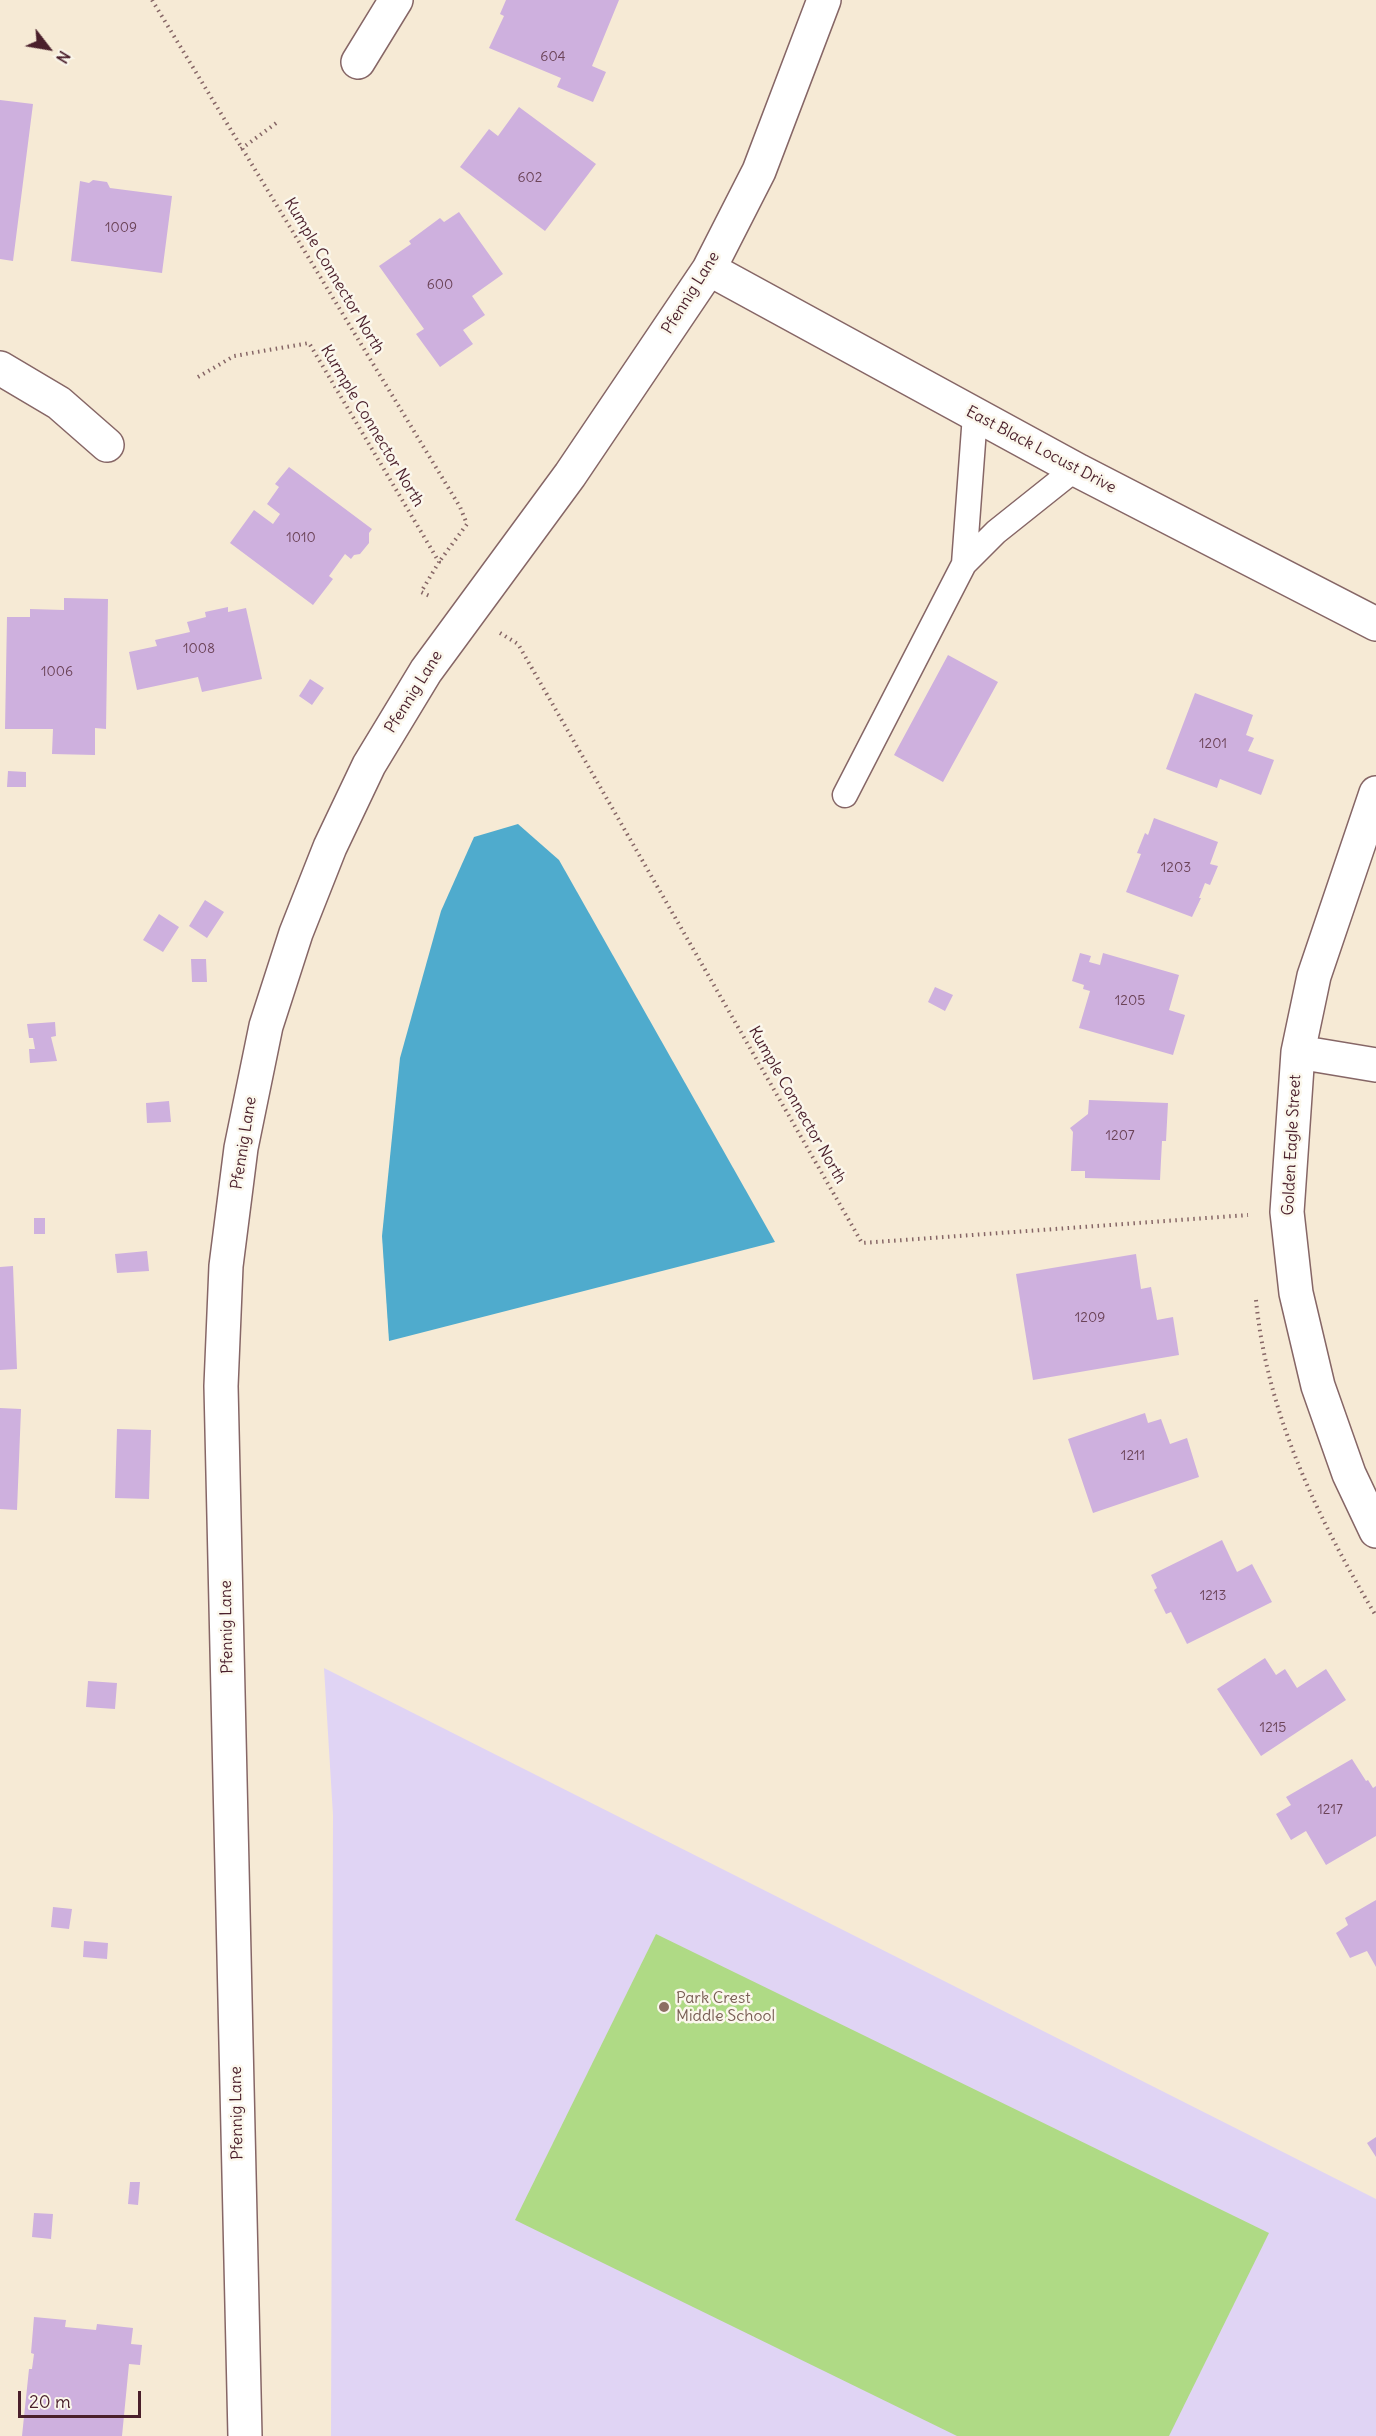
<!DOCTYPE html>
<html>
<head>
<meta charset="utf-8">
<style>
	body { margin:0 }
	#map { position:relative; width:1376px; height:2436px; overflow:hidden; background:#f6ead5; font-family:Delius,sans-serif }
	canvas { display:block }
	.north { position:absolute; left:18px; top:18px; width:60px; height:60px; -webkit-text-stroke:4px #fbf7ec; paint-order:stroke; rotate:121deg; font-size:16px; font-weight:700; line-height:24px; text-align:center; color:#4a1f2b }
	.north::after { content:''; display:block; margin:auto; width:21px; height:27px; background:#4a1f2b; clip-path:polygon(50% 0,100% 100%,50% 72%,0 100%) }
	.scale { position:absolute; left:18px; top:2391px; width:123px; height:27px; box-sizing:border-box; border:3px solid #4a1f2b; border-top:0; padding-left:8px; font-size:18px; line-height:21px; white-space:nowrap; color:#4a1f2b; -webkit-text-stroke:4px #fbf7ec; paint-order:stroke }
</style>
</head>
<body>
<div id="map">
<canvas width="1376" height="2436"></canvas>
<div class="north">N</div>
<div class="scale">20 m</div>
</div>
<script>
const g = document.querySelector('canvas').getContext('2d');
g.lineJoin = 'round';
function paint(path, color) { g.fillStyle = color; g.fill(path, 'evenodd'); }
function trace(path, color, width, dash) { g.strokeStyle = color; g.lineWidth = width; g.lineCap = dash ? 'butt' : 'round'; g.setLineDash(dash || []); g.stroke(path); }
function drawText(font, color, halo, rows, align = 'center') {
  g.font = font + ' Delius,sans-serif'; g.lineWidth = 5; g.setLineDash([]); g.textBaseline = 'middle'; g.strokeStyle = halo; g.fillStyle = color; for (const [text, x, y, turn = 0] of rows) {
    g.save(); g.translate(x, y); g.rotate((+turn || 0) * Math.PI / 180); g.textAlign = isNaN(turn) ? turn : align; if (halo) g.strokeText(text, 0, 0); g.fillText(text, 0, 0); g.restore();
  }
}
paint(new Path2D(`
	M324,1668L1376,2199V2436H331L333,1815Z`), '#e0d4f4');
paint(new Path2D(`
	M656,1934L1269,2233L1169,2436H957L515,2220Z`), '#afda85');
paint(new Path2D(`
	M518,824L559,860L775,1242L389,1341L382,1236L400,1058L441,911L474,837Z`), '#4fabcd');
paint(new Path2D(`
	M506,0H619L592,66L606,72L593,102L557,87L561,78L489,48L504,16L500,14Z
	M0,100L33,104L13,261L0,259Z
	M519,107L596,164L545,231L460,167L489,129L498,136Z
	M93,180L107,182L110,188L172,196L162,273L71,261L80,181L89,183Z
	M459,212L503,274L472,296L485,315L463,330L473,344L440,367L416,334L424,329L379,266L411,244L409,241L440,218L444,222Z
	M289,467L372,529L369,533V543L360,554L354,555L351,559L345,554L329,576L333,579L313,605L230,543L254,510L273,524L280,514L267,504L279,487L275,484Z
	M64,598L108,599L106,729L95,728V755L52,754L53,729H5L7,617H30V609L64,610Z
	M228,607V612L246,608L262,679L202,692L198,677L137,690L129,652L157,646L155,640L190,632L187,622L206,617L205,612Z
	M948,655L998,682L943,782L894,755Z
	M310,679L324,688L312,705L299,696Z
	M1195,693L1253,715L1246,735L1254,738L1248,751L1274,760L1261,795L1220,779L1217,788L1166,769Z
	M8,771L26,772V787H7Z
	M1154,818L1218,842L1210,864L1218,866L1210,885L1205,883L1199,898H1201L1192,917L1126,892L1141,854L1137,853L1145,833L1148,835Z
	M205,900L224,912L207,938L189,926Z
	M159,914L179,927L163,952L143,940Z
	M1080,953L1091,956L1089,962L1100,965L1103,953L1179,975L1169,1010L1185,1015L1173,1055L1079,1028L1090,991L1083,989L1084,985L1072,981Z
	M191,959H206L207,982H192Z
	M935,987L953,995L945,1011L928,1002Z
	M55,1022L56,1036L51,1037L57,1061L30,1063L29,1049H35L33,1038H29L27,1024Z
	M1089,1100L1168,1103L1166,1141H1162L1160,1180L1085,1178V1171H1071L1073,1132L1070,1128L1088,1114Z
	M169,1101L171,1122L147,1123L146,1103Z
	M34,1218H45V1234H34Z
	M147,1251L149,1271L117,1273L115,1254Z
	M1136,1254L1141,1289L1151,1287L1157,1320L1173,1317L1179,1355L1033,1380L1016,1274Z
	M13,1266L17,1369L0,1370V1267Z
	M0,1408L21,1409L17,1510L0,1509Z
	M1145,1413L1148,1423L1161,1419L1170,1444L1187,1438L1199,1477L1093,1513L1068,1439Z
	M117,1429L151,1430L149,1499L115,1498Z
	M1222,1540L1237,1572L1252,1564L1272,1602L1187,1644L1171,1612L1166,1614L1154,1590L1157,1588L1151,1575Z
	M1265,1658L1276,1675L1285,1669L1297,1688L1326,1669L1346,1700L1261,1756L1217,1689Z
	M88,1681L117,1683L115,1709L86,1707Z
	M1352,1759L1366,1781L1368,1780L1373,1788L1376,1786V1836L1326,1865L1306,1831L1291,1840L1276,1814L1291,1805L1286,1797Z
	M1376,1900V1967L1367,1951L1350,1958L1336,1933L1348,1925L1345,1918Z
	M53,1907L72,1909L69,1929L51,1927Z
	M84,1941L108,1943L107,1959L83,1957Z
	M1376,2137V2157L1367,2143Z
	M130,2182H140L138,2205L128,2204Z
	M34,2213L53,2214L51,2239L32,2237Z
	M34,2317L66,2320L65,2327L96,2330L97,2324L133,2328L131,2344L142,2345L140,2365L129,2364L122,2436H22L29,2369H32L34,2354L31,2353Z`), '#ceb0de');
const service = new Path2D(`
	M964,564L975,415
	M845,795L964,564L996,532L1075,469`);
const minor = new Path2D(`
	M358,62L396,0
	M0,368L59,403L107,445
	M1376,793L1314,976L1298,1052L1287,1212L1296,1293L1318,1386L1349,1474L1376,1531
	M1298,1052L1376,1065`);
const tertiary = new Path2D(`
	M709,269L1079,471L1376,624
	M245,2436L221,1386L226,1266L241,1148L266,1026L296,933L330,847L369,765L426,671L570,475L709,269L759,171L824,0`);
trace(service, '#866666', 27);
trace(minor, '#866666', 36);
trace(tertiary, '#866666', 36);
trace(new Path2D(`
	M152,0L460,507L467,524L439,562
	M241,149L279,121
	M198,377L234,356L309,343L439,562L421,592L432,597
	M500,633L518,644L862,1243L1248,1215
	M1256,1300C1267,1414 1318,1519 1376,1616`), '#866666', 4, [1.5, 4.5]);
trace(service, '#fff', 24);
trace(minor, '#fff', 33);
trace(tertiary, '#fff', 33);
for (const [x, y, r, color] of [
	[664,2007,6,"#8d6e63"]
]) { const dot = new Path2D(); dot.arc(x, y, r, 0, 2 * Math.PI); g.fillStyle = color; g.fill(dot); trace(dot, '#fbf7ec', 2); }
drawText('14px', '#6b4358', null, [
	["604",553,57],
	["602",530,178],
	["1009",121,228],
	["600",440,285],
	["1010",301,538],
	["1008",199,649],
	["1006",57,672],
	["1201",1213,744],
	["1203",1176,868],
	["1205",1130,1001],
	["1207",1120,1136],
	["1209",1090,1318],
	["1211",1133,1456],
	["1213",1213,1596],
	["1215",1273,1728],
	["1217",1330,1810]
]);
drawText('16px', '#4a1f2b', '#fbf7ec', [
	["Kumple Connector North",334,276,59],
	["Pfennig Lane",691,293,-58],
	["Kurmple Connector North",372,426,59],
	["East Black Locust Drive",1041,450,28],
	["Pfennig Lane",414,692,-58],
	["Kumple Connector North",797,1105,60],
	["Pfennig Lane",244,1143,-81],
	["Golden Eagle Street",1292,1145,-87],
	["Pfennig Lane",227,1627,-91],
	["Pfennig Lane",237,2113,-91]
]);
drawText('16px', '#785e54', '#fbf7ec', [
	["Park Crest",676,1998],
	["Middle School",676,2016]
], 'left');
</script>
</body>
</html>
